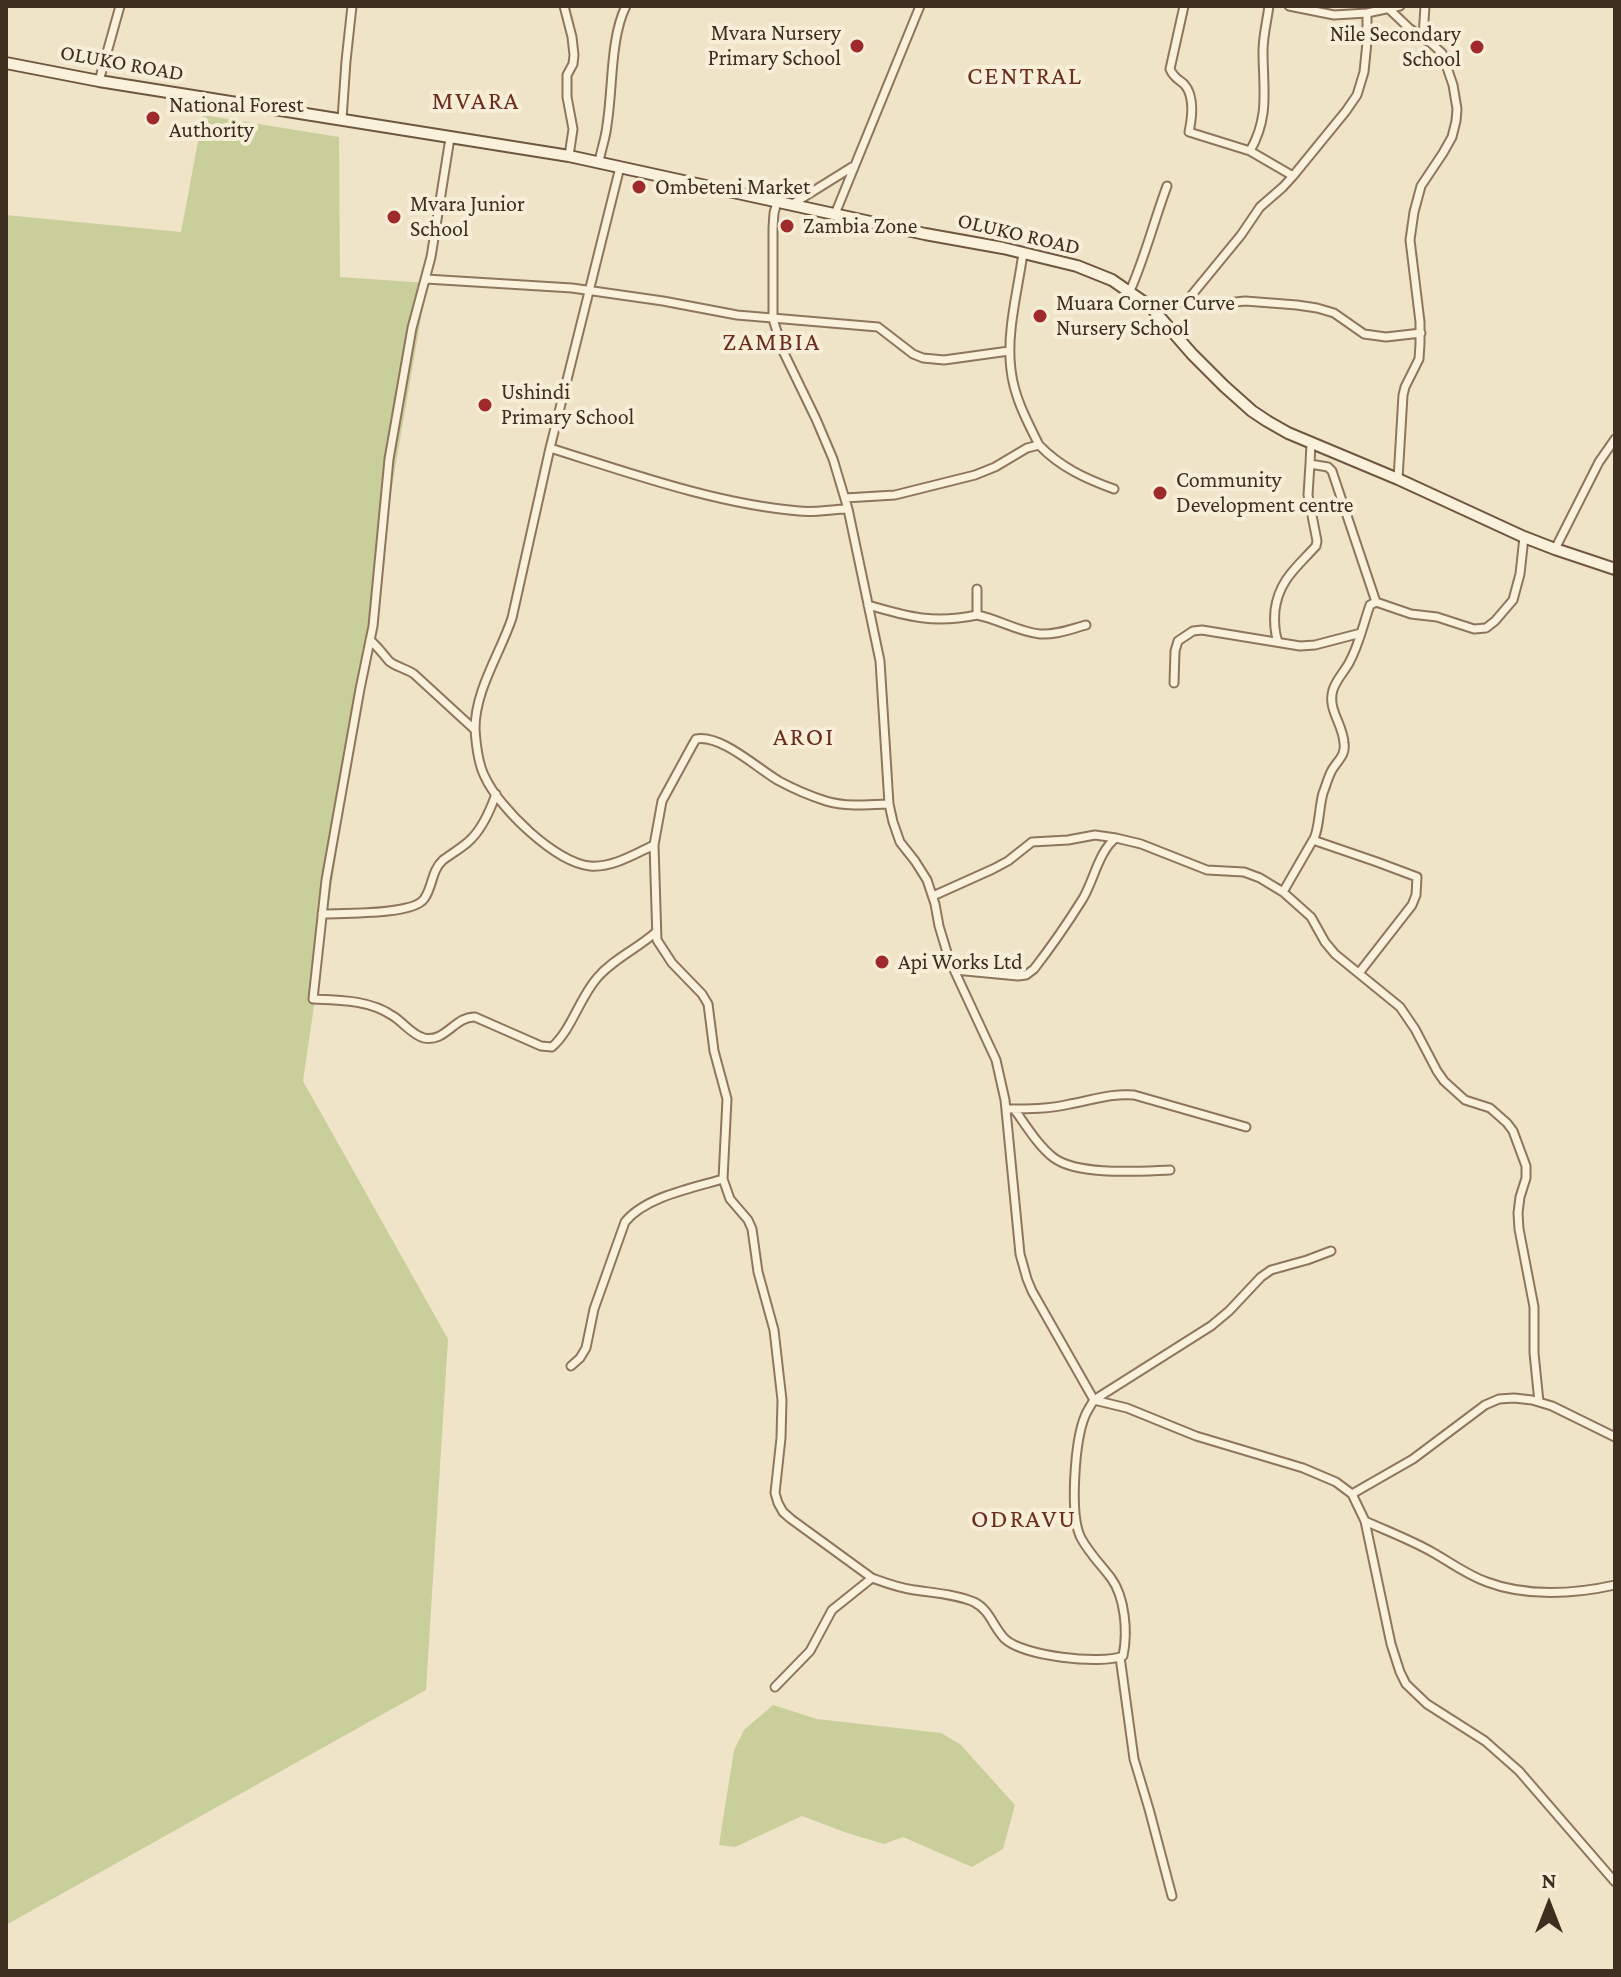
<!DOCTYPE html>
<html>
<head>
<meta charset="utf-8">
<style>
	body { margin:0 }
	#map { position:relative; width:1621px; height:1977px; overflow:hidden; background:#f0e4c8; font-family:"Crimson Pro",serif }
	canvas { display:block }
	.frame { position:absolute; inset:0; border:8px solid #3d2e20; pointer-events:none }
	.north { position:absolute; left:1509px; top:1865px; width:80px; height:80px; -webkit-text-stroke:6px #f7eed8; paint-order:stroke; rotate:0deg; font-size:22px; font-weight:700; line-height:32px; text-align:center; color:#3d2e20 }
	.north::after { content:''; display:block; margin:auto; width:28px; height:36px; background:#3d2e20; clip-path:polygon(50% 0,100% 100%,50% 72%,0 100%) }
</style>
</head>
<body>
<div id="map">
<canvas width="1621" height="1977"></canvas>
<div class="frame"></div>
<div class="north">N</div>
</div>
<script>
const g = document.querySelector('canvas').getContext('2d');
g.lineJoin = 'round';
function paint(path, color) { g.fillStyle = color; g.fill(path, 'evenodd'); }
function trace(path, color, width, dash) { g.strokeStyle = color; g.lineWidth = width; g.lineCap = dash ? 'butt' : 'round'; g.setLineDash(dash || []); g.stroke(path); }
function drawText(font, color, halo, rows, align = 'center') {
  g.font = font + ' "Crimson Pro",serif'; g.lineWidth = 8; g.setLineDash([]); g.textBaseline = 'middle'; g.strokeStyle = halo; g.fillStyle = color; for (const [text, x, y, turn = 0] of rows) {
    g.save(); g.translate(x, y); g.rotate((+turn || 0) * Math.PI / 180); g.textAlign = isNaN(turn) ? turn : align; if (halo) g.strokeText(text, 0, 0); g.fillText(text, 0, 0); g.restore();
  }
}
paint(new Path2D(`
	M203,115L339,137L340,277L427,283L381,550L303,1081L448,1339L426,1690L6,1925V215L181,232Z
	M773,1705L817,1719L941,1733L960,1744L1015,1805L1003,1849L972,1867L903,1837L884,1844L847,1833L802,1816L735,1847L719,1845L734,1750L744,1730Z`), '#c9cf9b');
const street = new Path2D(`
	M564,6L572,37L574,55L573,64L567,75V97L573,129L569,156
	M1289,6L1334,15L1367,13L1400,6
	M1389,9L1409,28L1432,44L1442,53L1453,85L1457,109L1456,121L1452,137L1443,153L1421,186L1414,212L1410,240L1420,322V344L1419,359L1405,387L1403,395L1398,479
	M1423,37L1425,6
	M99,81L120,6
	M342,119L346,61L352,6
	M450,138L431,257L412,328L389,459L373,626L360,689L326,880L313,999C340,1000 370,1000 393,1016C403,1022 412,1035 424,1038C445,1043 455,1016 475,1017L541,1046L552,1047C572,1029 579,999 597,978C613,959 637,949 656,932
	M1250,151C1270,116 1263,89 1263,51C1263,36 1267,21 1269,6
	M599,162C601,150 606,137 607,125C613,89 610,38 626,6
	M620,167L550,448L512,618C500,654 475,690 475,729C476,744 478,764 485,777C499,808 556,863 590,866C612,868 635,854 654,845L662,801L692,746L696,739C721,734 758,769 779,781C794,789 810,796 826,801C846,807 868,805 889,804
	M1293,176L1346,111L1357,95L1364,72L1367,42V13
	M777,202L774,213L773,228V319L783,351L816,419L833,459L848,509L880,661L889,804L893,822L900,842L915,861L927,880L935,904L939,926L949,959L996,1060L1005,1100L1020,1254L1027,1279L1032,1291L1094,1400L1127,1408L1196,1436L1303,1468L1336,1482L1352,1494L1365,1521L1391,1644L1400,1672L1406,1684L1427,1704L1485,1741L1519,1771L1615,1882
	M791,205L852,167
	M835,214L920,6
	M1023,253C1018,290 1006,333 1011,370C1014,397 1027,421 1039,445
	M426,279L572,288L663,301L737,315L878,327L913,354L923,358L944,360L1009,351
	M1130,291C1145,257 1154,221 1167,186
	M1186,302L1208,305L1245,301L1297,305L1317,308L1334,313L1364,334L1386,337L1421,333
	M1151,307L1186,302L1241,235L1260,207L1283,187L1293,176L1250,151L1189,132C1192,118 1195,96 1184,84C1178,79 1173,77 1170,69L1184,6
	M1311,443L1310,464L1328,467L1332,471L1376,602
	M550,448C630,473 716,504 799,511C816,513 832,509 848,509
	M845,498L895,495L975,475L995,467L1027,448L1039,445C1060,467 1086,479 1114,489
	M1555,549L1599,462L1615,439
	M868,605C909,617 934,624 977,615V589
	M977,615C998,619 1019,632 1040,634C1056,635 1071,629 1086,625
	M370,640C378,647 383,654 389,661C394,666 407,669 414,674L475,730
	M1278,642C1274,631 1274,622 1275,610C1279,580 1297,567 1316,546L1317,541L1308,495L1310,464
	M1174,683L1175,651L1178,641L1193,631L1202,630L1300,646L1315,645L1361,633
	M1313,840C1319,832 1319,807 1323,793C1326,786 1328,777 1332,770C1338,760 1346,755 1344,743C1343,724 1327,709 1333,690C1336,680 1344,672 1349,663C1359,645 1363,625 1370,605L1376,602L1411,614L1437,617L1474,629L1486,628L1495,621L1513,600L1520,574L1524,537
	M654,845L657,940L672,963L702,994L708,1004L714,1051L727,1099L723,1179L730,1199L748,1220L752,1229L758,1272L774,1330L782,1400L781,1438L775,1493L778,1503L783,1512L791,1519L872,1578
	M1283,892L1311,917L1325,942L1335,954L1400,1007L1415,1029L1437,1071L1444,1081L1465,1100L1490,1108L1507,1123L1513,1131L1526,1166V1178L1520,1197L1518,1213L1519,1229L1534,1307V1353L1539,1402
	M933,896L993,869L1008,861L1032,842L1068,840L1095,835L1116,838
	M322,914C343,913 413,915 424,899C433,887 431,871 443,860C451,854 460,849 468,842C482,830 490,811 496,794
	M955,970L1018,976L1026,975L1034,969C1051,947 1067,924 1082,900C1093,883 1099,850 1116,838L1141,844L1207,870L1244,872L1260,878L1283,892L1313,840L1377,862L1417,877L1416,895L1412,905L1359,973
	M1006,1109C1028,1109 1050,1109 1070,1104C1092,1100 1112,1093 1134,1095L1246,1127
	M1014,1109C1026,1125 1038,1146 1054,1158C1079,1176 1140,1171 1170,1170
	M571,1366L580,1358L586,1348L594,1309L625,1222C645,1197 692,1188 723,1179
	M1352,1494L1413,1459L1485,1405L1499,1399L1514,1398L1532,1400L1552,1406L1615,1437
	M1365,1521C1387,1531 1411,1540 1432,1552C1450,1562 1467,1575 1487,1582C1526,1597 1575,1594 1615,1585
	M1120,1657L1134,1759L1149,1809L1172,1896
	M775,1687L810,1651L832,1610L872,1578C886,1583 899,1588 914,1590C934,1593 955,1594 974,1602C990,1610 993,1627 1005,1639C1023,1656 1100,1665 1123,1656C1128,1632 1125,1597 1111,1578C1101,1565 1089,1553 1081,1538C1069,1515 1075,1440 1085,1416C1087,1411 1091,1405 1094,1400L1211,1326L1229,1311L1261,1277L1271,1270L1307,1260L1331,1251`);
const secondary = new Path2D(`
	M6,63L99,81L569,156L925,234L1003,248L1077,266L1112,280L1151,307L1192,354L1224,386L1252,411L1267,421L1288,433L1398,479L1524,537L1555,549L1615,569`);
trace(street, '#8d765c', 11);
trace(secondary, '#6f573f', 14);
trace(street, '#faf1dc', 7);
trace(secondary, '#faf1dc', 10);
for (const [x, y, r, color] of [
	[857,46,8,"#9e2a2b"],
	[1477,47,8,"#9e2a2b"],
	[153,118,8,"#9e2a2b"],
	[639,187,8,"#9e2a2b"],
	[394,217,8,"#9e2a2b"],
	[787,226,8,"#9e2a2b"],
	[1040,316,8,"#9e2a2b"],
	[485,405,8,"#9e2a2b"],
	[1160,493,8,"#9e2a2b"],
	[882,962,8,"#9e2a2b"]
]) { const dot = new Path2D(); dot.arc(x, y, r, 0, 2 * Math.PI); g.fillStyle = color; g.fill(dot); trace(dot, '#f7eed8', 3); }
drawText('22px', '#3d2e20', '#f7eed8', [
	["Mvara Nursery",841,33,"right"],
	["Primary School",841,58,"right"],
	["Nile Secondary",1461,34,"right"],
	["School",1461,59,"right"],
	["National Forest",169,105],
	["Authority",169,130],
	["Ombeteni Market",655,187],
	["Mvara Junior",410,204],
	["School",410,229],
	["Zambia Zone",803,226],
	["Muara Corner Curve",1056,303],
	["Nursery School",1056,328],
	["Ushindi",501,392],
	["Primary School",501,417],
	["Community",1176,480],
	["Development centre",1176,505],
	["Api Works Ltd",898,962]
], 'left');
drawText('22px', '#3d2e20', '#f7eed8', [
	["OLUKO ROAD",122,63,10],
	["OLUKO ROAD",1019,234,13]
]);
g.letterSpacing = '2px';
drawText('26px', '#6b2e1e', '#f7eed8', [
	["CENTRAL",1025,76],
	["MVARA",476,101],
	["ZAMBIA",772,342],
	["AROI",804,737],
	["ODRAVU",1024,1519]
]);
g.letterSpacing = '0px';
</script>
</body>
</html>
